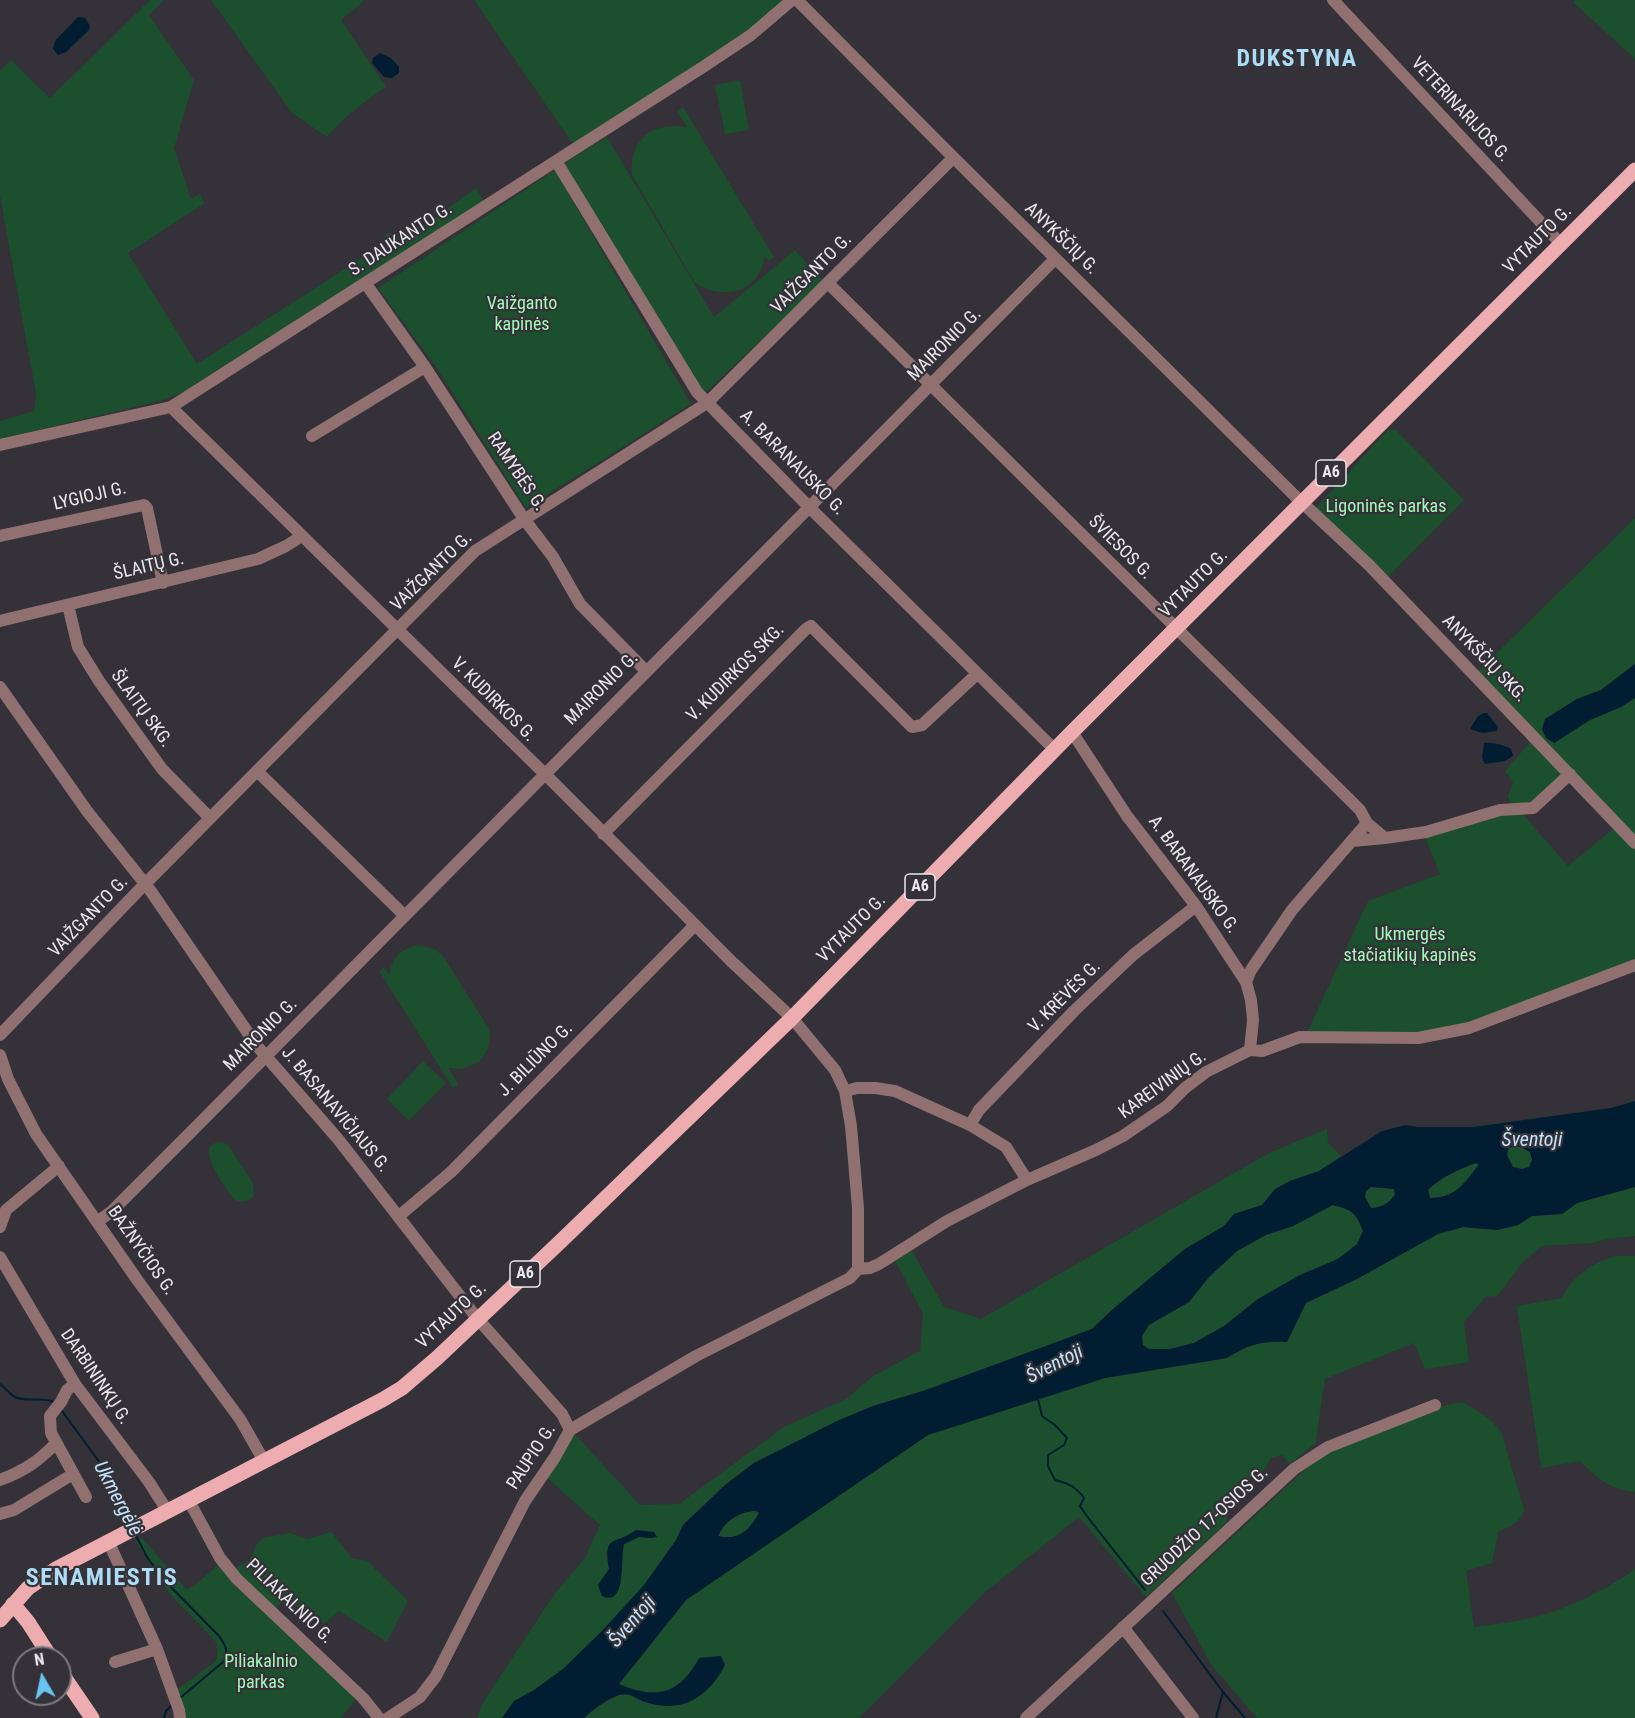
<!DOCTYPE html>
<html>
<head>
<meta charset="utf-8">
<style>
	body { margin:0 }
	#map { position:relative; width:1635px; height:1718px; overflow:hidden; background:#343138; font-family:"Roboto Condensed",sans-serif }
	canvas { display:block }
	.north { position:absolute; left:12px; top:1646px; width:60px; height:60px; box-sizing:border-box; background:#343138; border:2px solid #7d7a80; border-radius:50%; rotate:351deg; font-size:16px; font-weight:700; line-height:24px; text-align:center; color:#eae8ec }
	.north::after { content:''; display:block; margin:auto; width:21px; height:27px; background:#68c4f0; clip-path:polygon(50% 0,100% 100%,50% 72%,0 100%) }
</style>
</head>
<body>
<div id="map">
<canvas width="1635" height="1718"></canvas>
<div class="north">N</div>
</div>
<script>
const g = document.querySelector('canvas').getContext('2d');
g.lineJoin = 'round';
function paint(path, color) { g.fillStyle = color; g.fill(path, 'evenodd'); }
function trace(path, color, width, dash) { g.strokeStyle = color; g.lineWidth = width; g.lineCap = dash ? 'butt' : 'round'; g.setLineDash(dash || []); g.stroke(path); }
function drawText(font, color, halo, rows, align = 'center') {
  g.font = font + ' "Roboto Condensed",sans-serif'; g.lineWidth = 4.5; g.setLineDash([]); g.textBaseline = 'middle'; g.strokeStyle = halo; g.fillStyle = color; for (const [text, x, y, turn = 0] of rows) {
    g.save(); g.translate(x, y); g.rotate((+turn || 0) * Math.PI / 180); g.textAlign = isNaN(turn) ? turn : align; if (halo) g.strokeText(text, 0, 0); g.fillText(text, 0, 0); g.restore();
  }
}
paint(new Path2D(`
	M150,0H164L149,15L194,80L174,148L191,199L200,194L205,203L128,253L197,364L379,247L387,233L411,235L476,188L484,201L181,393L160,401L0,439V421L34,411L36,394L0,196V71L11,60L50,98Z
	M211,0H365L341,20L386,87C365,101 344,117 327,137L292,113Z
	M474,0H792L575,147Z
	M1575,0H1635V59L1573,2Z
	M740,80L749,130L725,134L715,85Z
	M683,107L774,257L769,261L765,257C758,292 725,302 695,283L632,175C629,138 653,122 687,127L677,111Z
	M607,137L714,317L795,250L823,281L705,393L697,384L565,165L568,161Z
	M555,170L691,404L526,508L436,367L378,288Z
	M1395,429L1464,500L1386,579L1314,510L1387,431Z
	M1635,518V664L1601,690L1577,699L1546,719L1554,743L1590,720L1621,707L1635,698V961L1441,1032L1307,1033L1368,901L1440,874L1424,835L1520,811L1568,866L1613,829L1561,775L1527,805L1511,806L1508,796L1513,783L1505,771L1531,741L1471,678Z
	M420,945L436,950L443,956L488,1027L490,1034L488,1049L479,1062L462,1069L448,1068L458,1084L453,1088L379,971L384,967L389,974C393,957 402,947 420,945Z
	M423,1061L446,1083L409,1121L387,1099Z
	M1327,1129L1328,1143L1341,1156L1319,1171L1290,1181L1275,1189L1263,1205L1234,1214L1224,1226L1185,1249L1113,1309L1092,1329L926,1390L873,1406L837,1421L754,1463L725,1485L683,1525L676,1540L644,1586L602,1631L563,1669L534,1690L514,1701L502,1718H477L482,1704L555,1593L585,1558L600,1525L545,1476L574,1433L640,1505L679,1504L784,1427L846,1399L873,1376L920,1351L923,1314L895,1260L912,1251L944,1307L981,1319L1269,1153ZM636,1531L652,1538L639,1537L624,1544L621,1554L620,1583L606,1574L609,1569L606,1553L616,1540L625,1538Z
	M223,1142L229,1146L253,1183L254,1195C249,1202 242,1204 234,1199C226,1188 189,1141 223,1142Z
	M1513,1146L1521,1147L1530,1152L1532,1160L1529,1167L1522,1169L1513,1167L1507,1155L1508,1149Z
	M1476,1163L1479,1164C1464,1183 1457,1198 1430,1198L1428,1190C1441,1177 1459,1169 1476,1163Z
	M1371,1187L1394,1189L1395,1195C1388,1203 1382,1208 1371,1208L1365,1197L1366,1191Z
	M1635,1187V1236L1608,1239L1592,1243L1542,1246L1523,1262L1497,1296L1486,1297L1464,1322L1469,1362L1425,1369L1414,1343L1325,1379L1316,1439L1317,1442L1290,1464L1282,1455L1271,1458L1261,1474L1247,1479L1231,1498L1226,1523L1146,1597L1079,1517L983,1594L859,1718H584L595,1708L619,1695H632L643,1701L687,1703L700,1658C677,1698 659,1697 618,1685L686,1600L928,1435L1105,1378L1227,1358C1249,1344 1262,1341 1287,1342L1306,1303L1438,1234L1463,1227L1497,1230L1518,1225L1532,1216L1562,1214L1577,1203Z
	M1333,1205C1352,1210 1356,1212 1363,1231L1357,1244L1338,1259L1300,1275L1258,1299L1224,1326L1194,1343L1170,1349H1149L1143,1345L1142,1336L1149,1325L1189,1302L1209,1277L1237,1251L1266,1235L1293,1226Z
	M1616,1256H1635V1492C1608,1489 1599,1479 1580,1461L1541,1468L1517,1306L1562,1298C1573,1275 1592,1263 1616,1256Z
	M1462,1402C1477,1410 1493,1419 1502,1434L1524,1510C1520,1523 1510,1526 1498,1532L1492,1563L1466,1571L1474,1627C1525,1621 1553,1616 1599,1591C1612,1584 1624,1578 1635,1569V1718H1257L1212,1666L1172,1593L1313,1462L1323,1454L1437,1407Z
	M752,1511L759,1513C748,1532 740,1541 718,1536C725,1521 736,1514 752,1511Z
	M331,1532L352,1558L367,1561L408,1601L387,1642L339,1611L324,1624L302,1608L286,1602L280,1604L270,1615L357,1698L341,1718H183L176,1690L215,1662C218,1655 218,1650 216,1642L171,1595L136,1542L142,1538L186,1589L194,1586L220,1563L229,1573L250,1559L257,1544L263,1538L290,1533L307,1539Z`), '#1b4f2d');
paint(new Path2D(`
	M78,17L85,18L90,26L89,30L66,52L58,55L53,49L55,41Z
	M380,53L391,58L399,67V73L392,78L384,77L372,63L373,58Z
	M1635,664V698L1621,707L1590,720L1554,743L1546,738L1542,729L1545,719L1577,699L1601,690Z
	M1484,713H1487L1498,727L1497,731L1483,733L1470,729L1478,716Z
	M1484,743C1492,742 1504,745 1511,749L1513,756L1505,761L1485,764L1482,758Z
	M1635,1101V1187L1577,1203L1562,1214L1532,1216L1518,1225L1497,1230L1463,1227L1438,1234L1357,1279L1306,1303L1287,1342C1262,1341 1249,1344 1227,1358L1105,1378L928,1435L686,1600L619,1684C656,1700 679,1695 699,1658L721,1656L725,1665C708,1698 681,1714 645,1702C636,1699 630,1692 619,1695C606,1699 594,1709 584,1718H502L514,1701L534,1690L563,1669L602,1631L644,1585L676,1540L683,1525L725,1485L754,1463L837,1421L873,1406L926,1390L1092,1329L1113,1309L1185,1249L1224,1226L1234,1214L1262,1205L1275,1189L1290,1181L1319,1171L1382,1131L1406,1125L1418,1127H1473L1611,1108ZM1513,1146L1521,1147L1530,1152L1532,1160L1529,1167L1522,1169L1513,1167L1507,1155L1508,1149ZM1476,1163L1479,1165C1464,1183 1456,1198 1430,1198L1428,1190C1441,1177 1459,1169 1476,1163ZM1371,1187L1394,1189L1395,1195C1388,1203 1382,1208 1371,1208L1365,1197L1366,1191ZM1333,1205C1352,1210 1356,1212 1363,1231L1357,1244L1338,1259L1300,1275L1258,1299L1224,1326L1194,1343L1170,1349H1149L1143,1345L1142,1336L1149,1325L1189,1302L1209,1277L1237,1251L1266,1235L1293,1226ZM752,1511H757L759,1513C749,1531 738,1541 718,1536C725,1521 736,1514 752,1511Z
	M636,1530L654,1532L657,1537L652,1538L639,1537L624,1544C620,1559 627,1608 602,1596L598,1585L609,1569C604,1533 612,1547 636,1530Z`), '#001d32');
trace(new Path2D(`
	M0,1384C5,1388 10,1394 15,1397C27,1403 43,1396 54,1402
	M1038,1399L1042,1416L1055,1425L1067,1438L1064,1445L1048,1455V1466L1055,1480C1068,1483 1076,1487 1084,1498L1080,1506L1086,1515L1145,1590
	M62,1411L103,1467L129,1524
	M135,1534L147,1557L164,1580L219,1636C226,1646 229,1652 223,1662L180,1698
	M1163,1611L1223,1692L1245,1718
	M164,1718L166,1711L173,1704
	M1216,1718L1223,1692`), '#001d32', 2);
trace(new Path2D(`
	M797,0L945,149L1294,495L1369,565L1635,843
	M1333,0L1561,244
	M556,161L697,392L809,507L1055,750
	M828,283L1360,810L1367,823L1385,838L1426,832L1500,810L1533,808L1570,774
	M366,284L425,367L524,519L553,557L580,604L646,671
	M171,407L553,782L731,961L792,1018L835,1070L845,1091L851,1126L858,1208V1269
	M312,436L425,367
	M0,445L171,407L703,67L751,35L792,0
	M0,536L144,505L147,508L163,583
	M68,605L78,647L99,681L162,769L210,818
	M0,621L258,559L286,546L302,536
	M0,687L87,811L150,890L257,1046L338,1139L477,1318L562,1414L570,1430
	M1072,732L1127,816L1196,906L1246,982L1251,1000L1253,1020L1250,1050
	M257,771L404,915
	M603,834L806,629L811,626L912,727L922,725L977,674
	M1352,841L1385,838
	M1246,982L1251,970L1292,910L1367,823
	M0,1035L140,889L475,551L707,403L953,158
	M0,1055L8,1079L36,1134L138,1281L240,1419L264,1461
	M845,1091L857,1088H875L895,1091L970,1125L1006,1147L1027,1180
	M970,1125L979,1110L1074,1011L1133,955L1196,906
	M399,1216L451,1172L695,925
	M98,1221L111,1212L191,1132L1055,259
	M0,1227L6,1210L59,1166
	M0,1257L75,1384L149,1482L168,1512
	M75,1384L67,1390L61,1402L50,1416L51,1433L86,1497
	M0,1480C24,1471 39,1461 56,1443
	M189,1501L220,1558L237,1579L363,1698L379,1718
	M0,1514L14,1510L73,1474
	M109,1543L157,1649L179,1710L180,1718
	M1123,1627L1193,1718
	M115,1662L157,1649
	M388,1718L420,1697L436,1676L525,1501L555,1457L570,1430L696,1356L850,1278L858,1269L870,1268L879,1264L947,1221L1027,1180L1096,1150L1123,1136L1167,1106L1185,1088L1206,1072L1250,1050L1262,1051L1300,1037L1418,1038L1469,1028L1635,965
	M1026,1718L1294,1469L1328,1447L1435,1405`), '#907071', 12);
trace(new Path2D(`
	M13,1604L28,1622L51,1658
	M0,1620L28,1588L56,1569L382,1400L402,1388L437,1358L560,1242L792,1018L1072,732L1635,170
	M60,1671L92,1718`), '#edacaf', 15);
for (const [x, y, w] of [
	[1331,473,30],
	[920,887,30],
	[525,1274,30]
]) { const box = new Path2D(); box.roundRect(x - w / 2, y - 13, w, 26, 4.5); g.fillStyle = '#343138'; g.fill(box); trace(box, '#eae8ec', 1.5); }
drawText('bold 16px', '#eae8ec', null, [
	["A6",1331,473],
	["A6",920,887],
	["A6",525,1274]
]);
drawText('18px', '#eae8ec', '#343138', [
	["VETERINARIJOS G.",1460,110,47],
	["ANYKŠČIŲ G.",1061,239,44],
	["S. DAUKANTO G.",401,240,-33],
	["VYTAUTO G.",1538,240,-45],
	["VAIŽGANTO G.",812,274,-45],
	["MAIRONIO G.",945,345,-45],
	["A. BARANAUSKO G.",792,463,45],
	["RAMYBĖS G.",516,472,56],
	["LYGIOJI G.",90,497,-13],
	["ŠVIESOS G.",1120,548,45],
	["ŠLAITŲ G.",149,567,-13],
	["VAIŽGANTO G.",432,572,-44],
	["VYTAUTO G.",1194,584,-45],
	["ANYKŠČIŲ SKG.",1484,659,46],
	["V. KUDIRKOS SKG.",736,673,-45],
	["MAIRONIO G.",602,689,-45],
	["V. KUDIRKOS G.",493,700,45],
	["ŠLAITŲ SKG.",141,709,54],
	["A. BARANAUSKO G.",1193,875,54],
	["VAIŽGANTO G.",89,917,-46],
	["VYTAUTO G.",852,929,-45],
	["V. KRĖVĖS G.",1065,997,-45],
	["MAIRONIO G.",261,1035,-45],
	["J. BILIŪNO G.",536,1060,-45],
	["KAREIVINIŲ G.",1163,1085,-36],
	["J. BASANAVIČIAUS G.",335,1110,50],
	["BAŽNYČIOS G.",141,1251,55],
	["VYTAUTO G.",452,1316,-43],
	["DARBININKŲ G.",95,1377,56],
	["PAUPIO G.",532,1457,-57],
	["GRUODŽIO 17-OSIOS G.",1205,1527,-43],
	["PILIAKALNIO G.",289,1602,44]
]);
drawText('18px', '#a3f9ba', '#343138', [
	["Vaižganto",522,304],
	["kapinės",522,325],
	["Ligoninės parkas",1386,507],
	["Ukmergės",1410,935],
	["stačiatikių kapinės",1410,956],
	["Piliakalnio",261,1662],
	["parkas",261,1683]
]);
drawText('italic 20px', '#c4e3fc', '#343138', [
	["Šventoji",1532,1141],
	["Šventoji",1055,1365,-27],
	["Ukmergėlė",117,1499,62],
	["Šventoji",633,1622,-49]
]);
g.letterSpacing = '1.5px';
drawText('bold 24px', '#addcf5', '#343138', [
	["DUKSTYNA",1297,60],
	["SENAMIESTIS",102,1579]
]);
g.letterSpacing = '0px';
</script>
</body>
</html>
